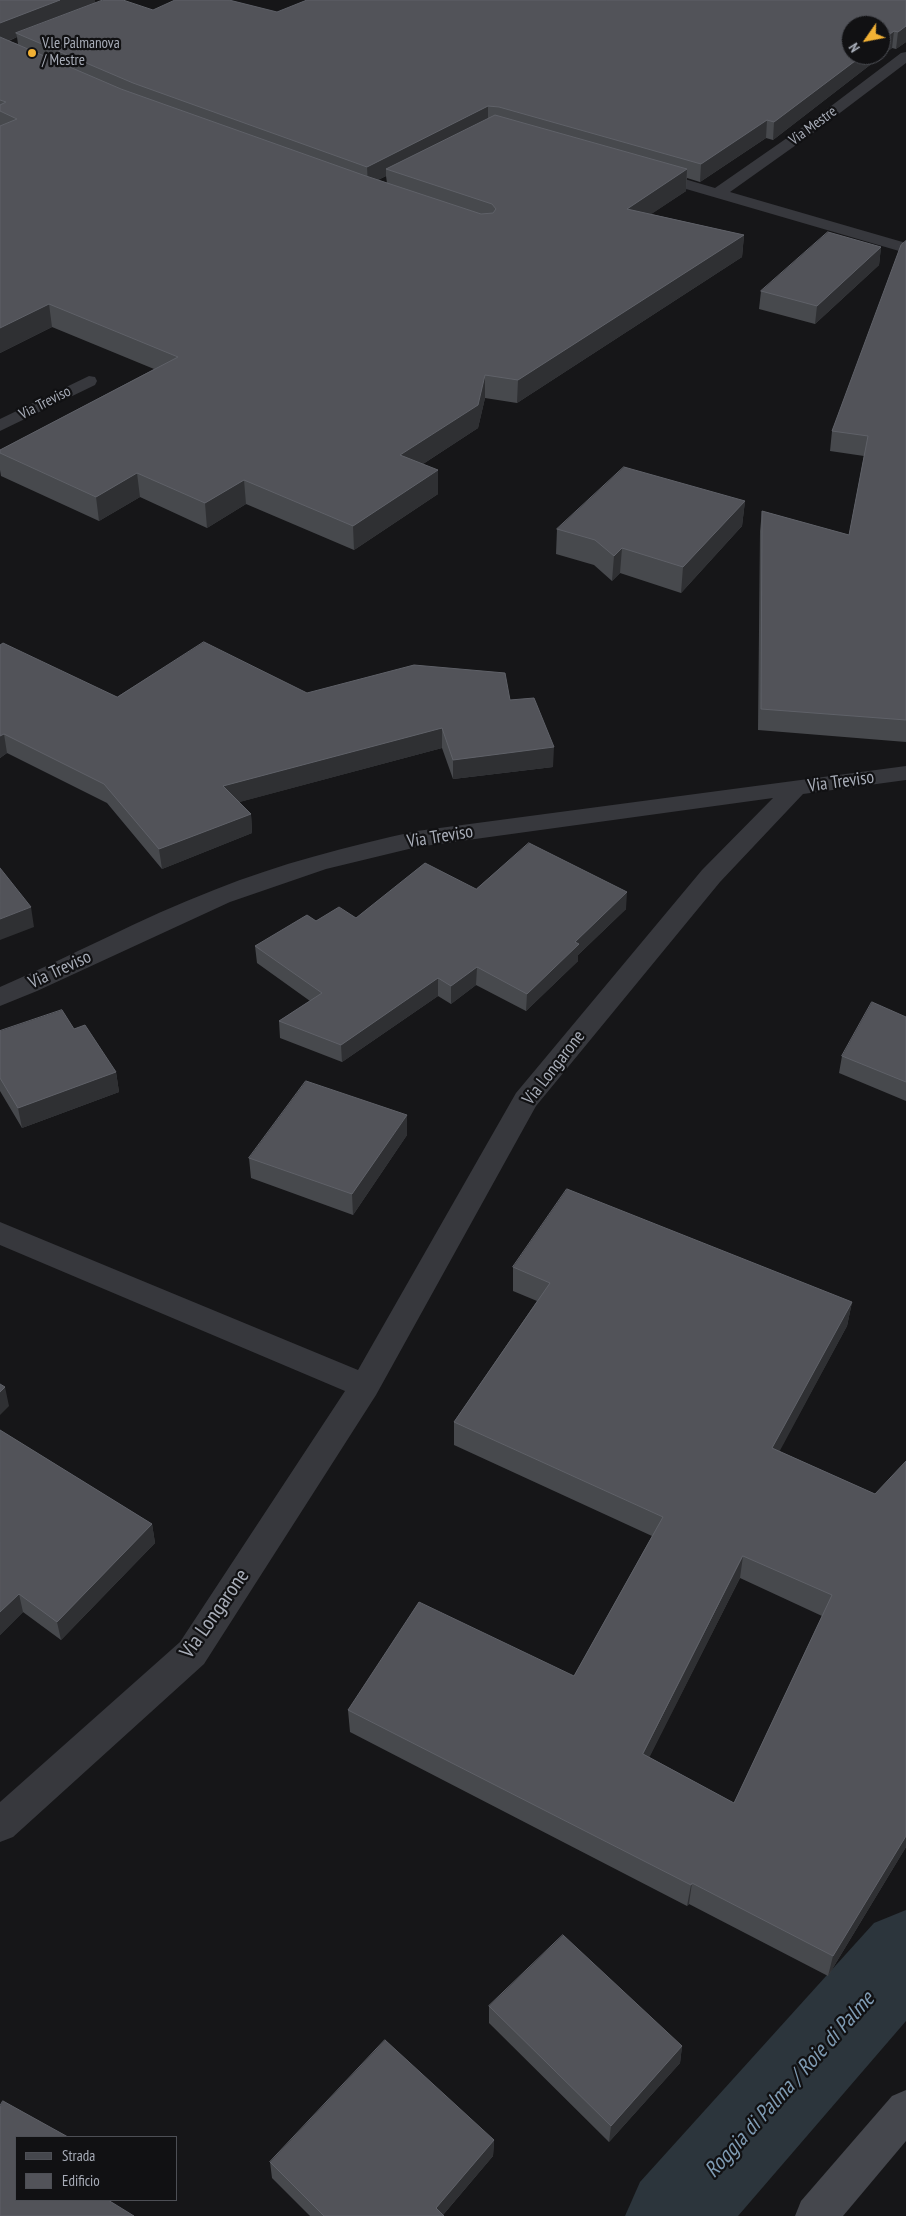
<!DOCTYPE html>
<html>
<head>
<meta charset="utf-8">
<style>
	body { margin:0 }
	#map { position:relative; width:906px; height:2216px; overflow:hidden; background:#161618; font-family:"PT Sans Narrow",sans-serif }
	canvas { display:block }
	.legend { position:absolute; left:15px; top:2136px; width:162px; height:65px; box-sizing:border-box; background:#111113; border:1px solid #4d4f55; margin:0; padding:6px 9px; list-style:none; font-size:15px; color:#a8adb8 }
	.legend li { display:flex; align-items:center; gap:10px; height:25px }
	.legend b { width:25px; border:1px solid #4d4f55 }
	.north { position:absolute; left:841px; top:15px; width:50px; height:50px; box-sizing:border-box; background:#111113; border:1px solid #4d4f55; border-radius:50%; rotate:237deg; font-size:14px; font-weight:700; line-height:20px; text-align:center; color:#a8adb8 }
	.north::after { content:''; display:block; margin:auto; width:18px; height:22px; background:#f2b134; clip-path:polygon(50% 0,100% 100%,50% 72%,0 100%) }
</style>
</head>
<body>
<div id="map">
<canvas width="906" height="2216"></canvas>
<ul class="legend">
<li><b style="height:6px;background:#45474d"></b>Strada</li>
<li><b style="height:14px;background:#525359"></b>Edificio</li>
</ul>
<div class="north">N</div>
</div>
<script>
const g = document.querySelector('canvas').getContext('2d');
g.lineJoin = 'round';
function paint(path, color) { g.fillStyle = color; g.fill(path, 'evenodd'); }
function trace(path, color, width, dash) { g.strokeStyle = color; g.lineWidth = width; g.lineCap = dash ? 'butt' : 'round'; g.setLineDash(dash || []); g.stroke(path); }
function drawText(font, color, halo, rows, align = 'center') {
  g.font = font + ' "PT Sans Narrow",sans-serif'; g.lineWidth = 4.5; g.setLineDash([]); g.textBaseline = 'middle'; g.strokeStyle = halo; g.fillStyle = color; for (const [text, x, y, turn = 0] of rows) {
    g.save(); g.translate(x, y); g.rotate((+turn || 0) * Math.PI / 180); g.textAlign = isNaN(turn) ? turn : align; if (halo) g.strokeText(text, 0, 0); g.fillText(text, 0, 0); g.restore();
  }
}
paint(new Path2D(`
	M906,1910V2021L738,2216H625L640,2182L874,1923Z`), '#2c353c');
paint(new Path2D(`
	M89,376L95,377L97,381L95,385L0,431V419Z`), '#37383d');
paint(new Path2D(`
	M906,52V63L820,128L730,192L906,243V253L645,177L643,174L645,171L651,169L715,188L810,122L901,53Z
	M906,766V780L803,794L720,882L536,1106L376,1395L204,1664L13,1837L0,1842V1802L180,1642L345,1391L0,1245V1222L358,1370L516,1093L702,870L773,798L417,847L326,869L230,902L37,991L0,1006V987C72,956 141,918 214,890C279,864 348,846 417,831Z`), '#37383d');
paint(new Path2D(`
	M906,2090V2141L843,2216H795L801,2201L892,2096Z`), '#45474d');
paint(new Path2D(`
	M0,0H95V3L153,10L277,12L906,0V42L896,49L892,48L773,140L766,138L700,182L687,178L686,191L651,214L744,235L742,257L517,403L485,398L478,428L423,464L438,494L354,550L246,504L207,528L140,497L99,521L1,476L0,470V450L154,369L52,327L0,353ZM17,37L18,44L9,41ZM386,176L387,183L378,180Z
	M906,241V742L758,730L760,531L762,511L849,535L864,456L830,451L832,431Z
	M881,247L879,265L815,324L759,309L761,291Z
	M745,501L742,526L681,593L620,573L612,581L594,565L556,554L557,529Z
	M0,645L117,697L307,693L510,700L553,767L453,779L442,748L239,802L251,814L252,833L162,869L107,803L7,753L0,758Z
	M476,889L626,909L578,955V961L526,1011L476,985L451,1004L438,996L342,1062L280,1038L279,1021L310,1001L257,963L255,946L316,921L356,918Z
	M906,1017V1101L839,1073L842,1056Z
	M74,1029L116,1072L119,1092L22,1128L0,1091V1031Z
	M407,1135L353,1215L251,1178L249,1158Z
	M513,1267L852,1302L847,1326L779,1451L875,1494L906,1847L828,1976L689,1904L687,1906L350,1732L348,1710L574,1676L652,1536L454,1445V1422L537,1301L513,1291ZM740,1578L822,1616L734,1803L649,1757Z
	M0,1430L152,1524L155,1543L61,1640L23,1612L0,1635Z
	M489,2006L682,2046L680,2063L609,2142L489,2023Z
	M494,2140L493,2156L443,2215L444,2216H310L272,2178L270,2162Z`), '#47494d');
paint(new Path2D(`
	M60,0H95L96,7L16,33L17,37L0,44V23Z
	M906,26V42L896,49L898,32Z
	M894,31L892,48L773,140L774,122L863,55H881V41Z
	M488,106V124L386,169V176L368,185L367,167Z
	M767,120L766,138L700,182L701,164Z
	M687,169L686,191L626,231L627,209Z
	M744,235L742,257L517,403L518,380Z
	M881,247L879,265L815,324L817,306Z
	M49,304L52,327L0,353V328Z
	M485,375V398L478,428L400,479V455Z
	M438,470V494L354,550L353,526Z
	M137,473L140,497L99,521L96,497Z
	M244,480L246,504L207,528L205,503Z
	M745,501L742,526L681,593L683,567Z
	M622,548L620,573L612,581L614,556Z
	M442,728V748L225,806L223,786Z
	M4,734L7,753L0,758V736Z
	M554,747L553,767L453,779V760Z
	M251,814L252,833L162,869L159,849Z
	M627,892L626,909L578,955V961L526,1011L527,994L575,942Z
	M31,907L34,927L0,940V919Z
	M477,967L476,985L451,1004V986Z
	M438,978V996L342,1062L341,1045Z
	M116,1072L119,1092L22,1128L18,1108Z
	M407,1115V1135L353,1215L352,1194Z
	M852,1302L847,1326L769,1471L772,1448Z
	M5,1387L9,1406L0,1415V1392Z
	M152,1524L155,1543L61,1640L57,1622Z
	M743,1556L740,1578L640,1776L643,1754Z
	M19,1594L23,1612L0,1635V1612Z
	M906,1836V1847L828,1976L833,1956Z
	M692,1883L689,1904L687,1906L691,1885Z
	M682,2046L680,2063L609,2142L611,2126Z
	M494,2140L493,2156L442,2216L436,2208Z`), '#2f3033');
const building = new Path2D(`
	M0,0H60L0,23Z
	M103,0H123L153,10L175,0H229L277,12L307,0H906V26L898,32L894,31L881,41V25H851V55H863L774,122L767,120L701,164L499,107L488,106L367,167L133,83L16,33Z
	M0,37L121,89L363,175L481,214L493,213L496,209L492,204L386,169L495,115L687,169L627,209L744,235L518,380L485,375L478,405L400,455L438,470L353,526L244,480L205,503L137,473L96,497L0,453V450L178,357L49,304L0,328V126L17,119L0,111V105L6,102L0,100Z
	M828,232L881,247L817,306L761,291Z
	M906,241V720L761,709L762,511L849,535L868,436L832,431L901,245Z
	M624,467L745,501L683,567L622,548L614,556L595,540L557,529Z
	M204,642L307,693L414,665L505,673L510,700L534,698L554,747L453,760L442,728L223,786L251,814L159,849L104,784L4,734L0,736V645L3,643L117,697Z
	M529,843L627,892L575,942L579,944L527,994L477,967L451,986L438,978L341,1045L279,1021L322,993L255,946L307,915L316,921L339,907L356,918L425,863L476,889Z
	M0,868L31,907L0,919Z
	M872,1002L906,1017V1082L842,1056Z
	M62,1010L74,1029L85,1025L116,1072L18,1108L0,1078V1031Z
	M306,1081L407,1115L352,1194L249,1158Z
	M567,1189L852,1302L772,1448L875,1494L906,1461V1836L833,1956L692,1883L691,1885L348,1710L419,1602L574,1676L663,1517L454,1422L550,1283L513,1267ZM743,1556L832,1595L734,1803L643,1754Z
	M0,1384L5,1387L0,1392Z
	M0,1430L152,1524L57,1622L19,1594L0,1612Z
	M563,1935L682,2046L611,2126L489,2006Z
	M385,2040L494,2140L436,2208L444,2216H324L270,2162Z
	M3,2101L68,2137H16V2200H108L134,2216H0V2106Z`);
paint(building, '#525359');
trace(building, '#5f6168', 1);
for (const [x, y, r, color] of [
	[32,53,5,"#f2b134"]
]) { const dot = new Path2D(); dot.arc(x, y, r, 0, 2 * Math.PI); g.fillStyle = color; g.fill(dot); trace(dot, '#111113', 2); }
drawText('15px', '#a8adb8', '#111113', [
	["V.le Palmanova",42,44],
	["/ Mestre",42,61]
], 'left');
drawText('15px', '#a8adb8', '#111113', [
	["Via Mestre",813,126,-36],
	["Via Treviso",45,403,-27]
]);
drawText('18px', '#a8adb8', '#111113', [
	["Via Treviso",841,782,-8],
	["Via Treviso",440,837,-9],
	["Via Treviso",60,970,-25],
	["Via Longarone",554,1068,-52]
]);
drawText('21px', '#a8adb8', '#111113', [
	["Via Longarone",215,1614,-55]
]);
drawText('italic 22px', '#7f9bb3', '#111113', [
	["Roggia di Palma / Roie di Palme",790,2085,-48]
]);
</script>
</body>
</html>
